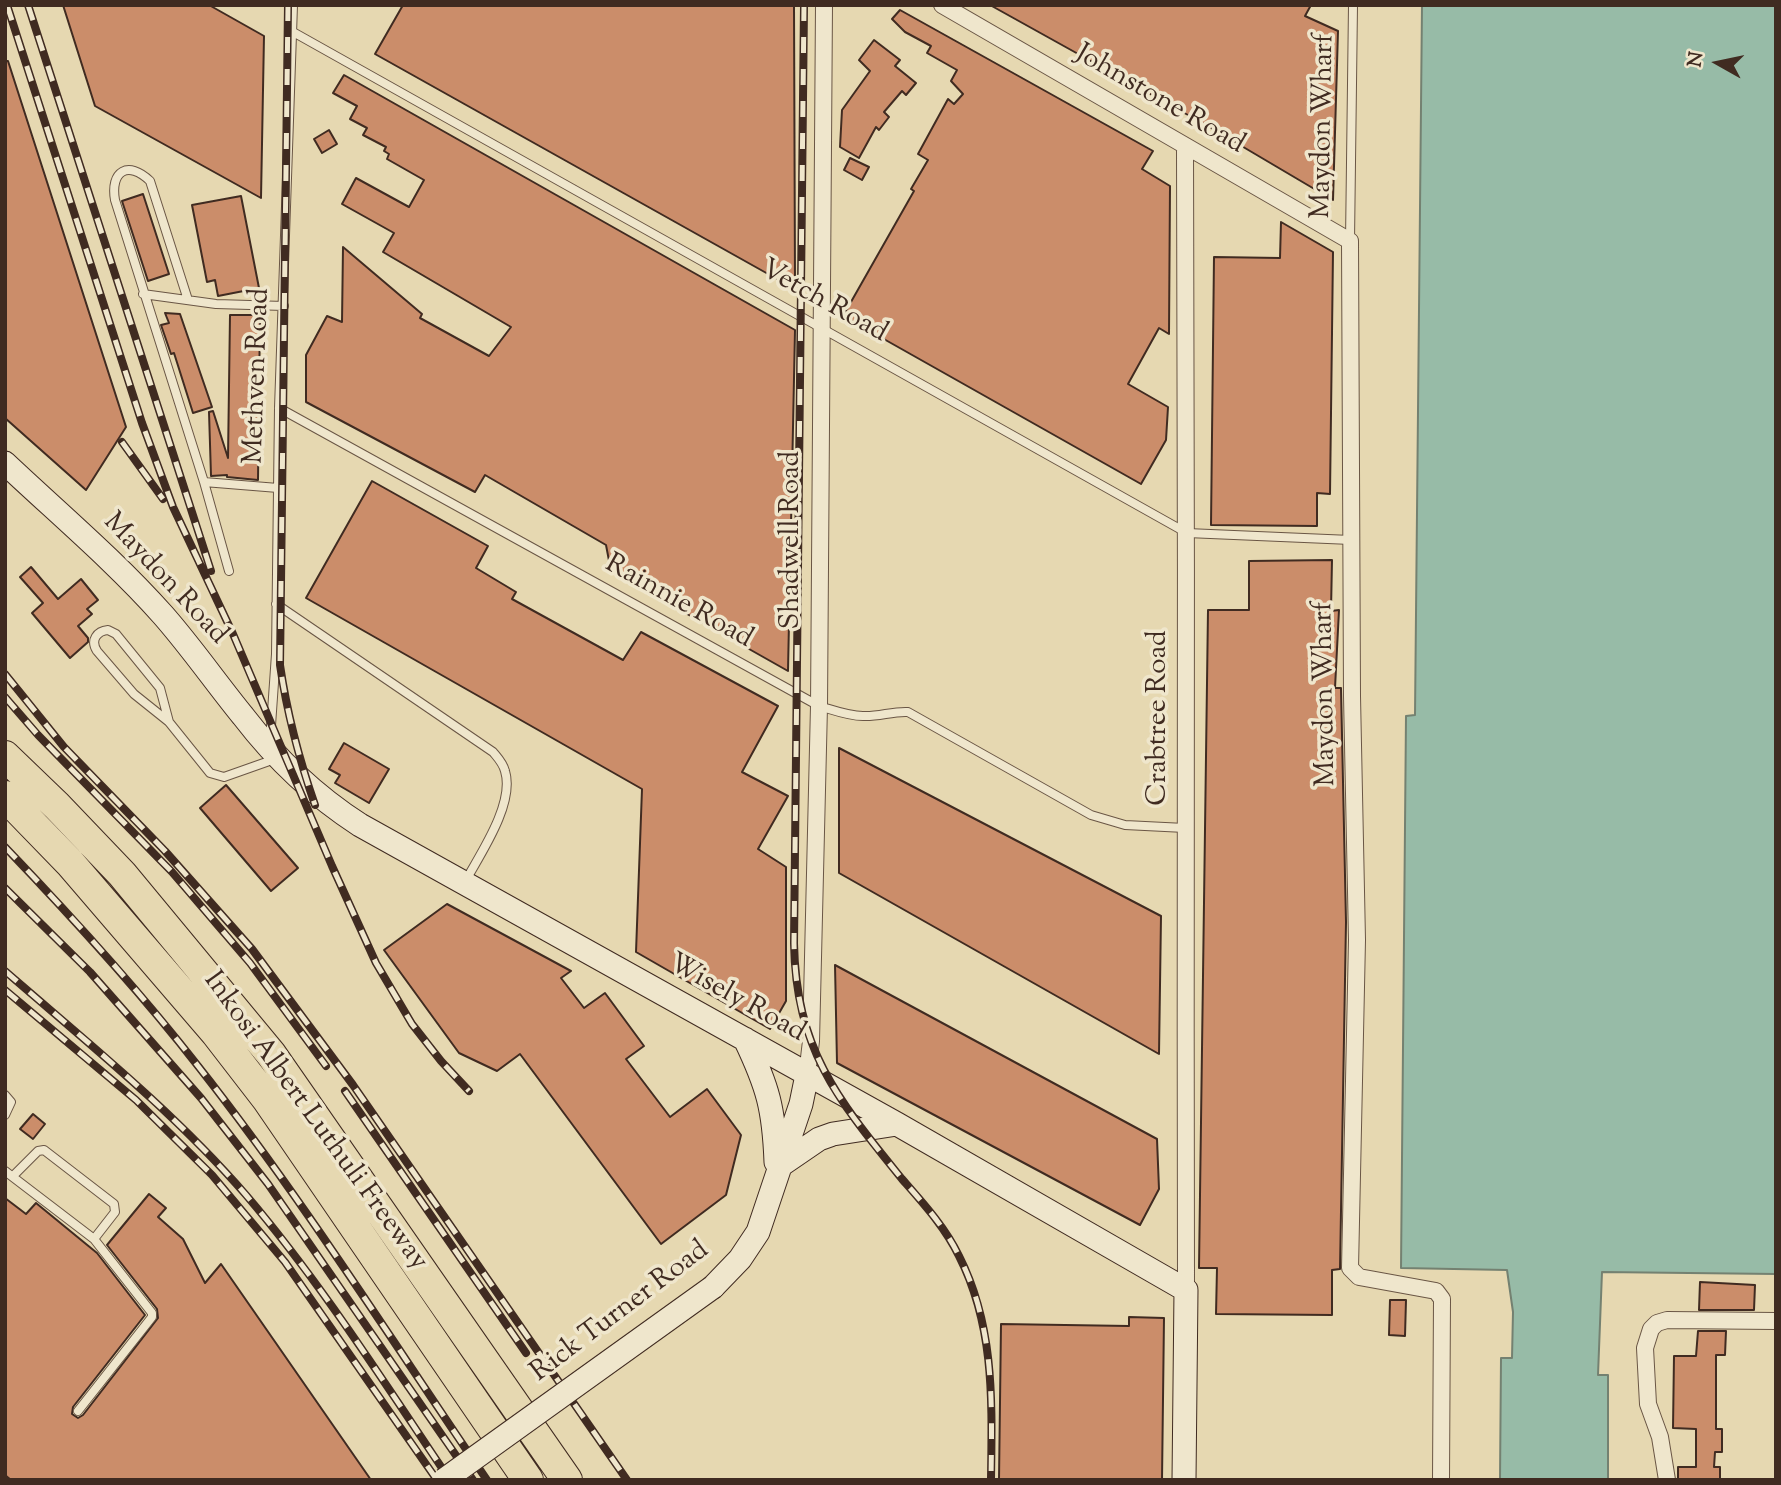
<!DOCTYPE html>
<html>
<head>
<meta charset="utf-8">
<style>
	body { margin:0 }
	#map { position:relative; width:1781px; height:1485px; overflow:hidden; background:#e6d8b1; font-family:"Sorts Mill Goudy",serif }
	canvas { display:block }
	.frame { position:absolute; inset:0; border:7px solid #402b21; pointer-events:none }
	.north { position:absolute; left:1683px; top:28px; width:70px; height:70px; -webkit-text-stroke:5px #efe6cc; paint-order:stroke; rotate:279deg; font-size:19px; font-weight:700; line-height:28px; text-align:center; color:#402b21 }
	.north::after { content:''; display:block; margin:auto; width:24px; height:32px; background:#402b21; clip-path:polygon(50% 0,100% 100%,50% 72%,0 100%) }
</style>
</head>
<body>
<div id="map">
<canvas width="1781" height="1485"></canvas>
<div class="frame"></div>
<div class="north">N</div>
</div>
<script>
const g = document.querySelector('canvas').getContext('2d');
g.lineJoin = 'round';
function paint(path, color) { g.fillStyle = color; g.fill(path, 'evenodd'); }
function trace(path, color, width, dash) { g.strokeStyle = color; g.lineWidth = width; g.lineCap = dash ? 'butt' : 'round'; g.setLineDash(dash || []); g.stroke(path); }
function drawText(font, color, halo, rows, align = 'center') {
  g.font = font + ' "Sorts Mill Goudy",serif'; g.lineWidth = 7; g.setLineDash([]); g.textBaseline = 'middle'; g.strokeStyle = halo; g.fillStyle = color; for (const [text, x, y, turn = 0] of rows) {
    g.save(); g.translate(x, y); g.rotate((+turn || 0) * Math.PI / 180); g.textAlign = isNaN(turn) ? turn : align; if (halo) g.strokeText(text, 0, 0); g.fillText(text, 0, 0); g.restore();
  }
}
const water = new Path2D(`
	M1422,5H1776V1274L1602,1272L1598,1375H1608V1480H1500L1501,1358H1512L1513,1312L1507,1270L1401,1268L1406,716L1415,715Z`);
paint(water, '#97bba7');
trace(water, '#748171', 2);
const building = new Path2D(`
	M63,5H209L264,36L261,198L95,106Z
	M403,5H794L795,283L786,284L375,54Z
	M990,5H1311L1305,16L1338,31L1333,200L1206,125Z
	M900,10L1153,151L1142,169L1170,186L1169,334L1159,328L1128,384L1168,407L1166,440L1141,484L843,316L914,191L911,189L928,160L918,154L948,99L954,104L963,94L951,81L957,70L927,53L931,46L905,32L892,19Z
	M874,40L900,60L895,66L916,83L906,95L902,91L884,112L889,117L879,130L876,127L859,158L840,147L842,110L870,71L859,60Z
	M5,61H8L126,427L86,490L5,418Z
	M344,75L795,330L788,671L611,571L606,545L485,475L475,492L306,402V355L327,316L342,322L343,247L422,314L420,318L489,356L511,327L383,252L394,233L342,204L356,178L409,207L424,180L387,159L389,154L384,151L386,147L363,135L367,128L350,119L357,106L333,93Z
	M329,130L337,144L322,153L314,139Z
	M850,158L869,167L862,180L844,170Z
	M143,194L169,274L148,281L122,201Z
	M241,196L259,288L218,296L215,280L207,282L192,205Z
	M1281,222L1333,252L1330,494L1317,493V526L1211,525L1214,257L1280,258Z
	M165,313L180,314L212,407L193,413L174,353L171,354L161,325L169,323Z
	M230,315H260L258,480L227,477V475L211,476L209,412L213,411L228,458Z
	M372,481L488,546L476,568L516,592L512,599L623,660L641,632L778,706L742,772L788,796L758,849L786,867V1001L770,1029L636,952L642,789L306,598Z
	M1332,560L1331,611L1339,610L1335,688H1341L1346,922L1340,1269L1332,1270V1315L1216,1314L1217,1268H1199L1208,610H1249V561Z
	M31,567L58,599L81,579L98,600L87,609L92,614L78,626L88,638V642L70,658L32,613L43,603L20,577Z
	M344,743L389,769L369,803L335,783L340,775L329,769Z
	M839,748L1161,916L1159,1054L839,873Z
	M226,785L298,868L271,891L200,808Z
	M447,904L571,971L561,978L584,1008L605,993L644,1046L626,1059L670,1117L707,1089L741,1135L726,1195L661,1244L520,1054L497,1071L459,1053L384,950Z
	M835,965L1157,1139L1159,1189L1140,1225L837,1063Z
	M33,1114L45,1124L33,1139L20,1129Z
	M149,1194L166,1208L158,1217L183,1239L205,1283L221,1264L371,1480H11L5,1475V1198L26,1214L36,1203L97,1253L145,1315L73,1407L72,1414L78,1418L83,1415L158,1318L157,1309L107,1245Z
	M1700,1282L1755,1285L1754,1310H1699Z
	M1390,1300H1406L1405,1336L1389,1335Z
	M1129,1317L1164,1318L1162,1480H999L1001,1324L1129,1326Z
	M1698,1331H1726L1725,1355H1716V1429H1722V1452H1715L1714,1467H1720V1480H1678V1467H1696V1429L1673,1428L1674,1356H1696Z`);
paint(building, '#cb8d6a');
trace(building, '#402b21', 2);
const lane = new Path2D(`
	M293,32L1187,533L1351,540
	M1350,241L1353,5
	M143,294L216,304L284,306
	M188,300L150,181C128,160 110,171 115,200L204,482L278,488
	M279,408L819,706C833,710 848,716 863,716C878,717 893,711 908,712L1091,815L1125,825L1185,828
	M204,482L229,571
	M276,604L493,752C498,758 503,763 505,771C515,803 481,853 466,880
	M169,722L160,688L116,634L108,630C97,631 90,640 97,651L134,694L169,722L210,773L224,777L275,759
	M270,740L276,654L279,408L293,5
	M5,1095L11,1102L5,1115
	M5,1171L94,1239L115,1212L114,1204L44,1150L38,1151L13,1176
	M78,1411L152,1317V1313L94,1239`);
const street = new Path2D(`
	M942,5L1350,241L1352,696L1357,940L1350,1268L1359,1277L1436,1291L1442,1299L1441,1480
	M1185,147C1187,528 1185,909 1186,1290
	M807,1075L811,1041L819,706L824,5
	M1667,1480L1660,1437L1648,1404L1645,1348L1651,1329L1657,1323L1667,1320L1776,1321`);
const secondary = new Path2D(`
	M5,463C58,513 115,561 163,615C192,648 216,683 243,716C276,759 315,796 360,825L897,1124L1186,1290L1184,1480
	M745,1039C768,1087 774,1109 776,1162
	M781,1165L819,1139L833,1134L897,1124
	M713,1287L740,1259L758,1232L801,1104L807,1075`);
const highway = new Path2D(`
	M5,756L57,806L122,874L271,1054L567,1480
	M5,796L70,863L216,1033L267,1099L528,1480`);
trace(lane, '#6a5645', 10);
trace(street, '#6a5645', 18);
trace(secondary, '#402b21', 25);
trace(highway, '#402b21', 32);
trace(lane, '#efe6cc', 8);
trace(street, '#efe6cc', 16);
trace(secondary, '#efe6cc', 23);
trace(highway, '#e6d8b1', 30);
const rail = new Path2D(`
	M7,5L142,423L173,507L233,634L332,866L376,963L412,1024L441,1061L469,1091
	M28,5L211,571
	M288,5L280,665C287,713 299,759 315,805
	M804,5L794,943C796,1050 838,1100 902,1179C923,1203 945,1227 959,1256C995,1327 992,1402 991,1480
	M122,442L163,499
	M5,674L64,747L165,851L252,949L353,1085L627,1480
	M5,697L38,735L172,872L250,963L326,1066
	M5,847C72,917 138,989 198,1066C302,1198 392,1341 487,1480
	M5,888L90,972L201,1098L268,1184L473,1480
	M5,971C88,1043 174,1112 246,1195C322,1284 385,1384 450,1480
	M5,990L136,1100L212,1175L285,1262L437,1480
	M345,1091L526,1353`);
trace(rail, '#402b21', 8);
trace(rail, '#efe6cc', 5, [16]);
const secondaryBridge = new Path2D(`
	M444,1480L713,1287`);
trace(secondaryBridge, '#402b21', 25, []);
trace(secondaryBridge, '#efe6cc', 23);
drawText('28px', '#402b21', '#efe6cc', [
	["Johnstone Road",1159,101,30],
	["Maydon Wharf",1325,126,-89],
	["Vetch Road",823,303,29],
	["Methven Road",259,376,-88],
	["Shadwell Road",793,540,-90],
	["Maydon Road",164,580,47],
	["Rainnie Road",678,603,29],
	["Maydon Wharf",1327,694,-91],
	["Crabtree Road",1160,718,-90],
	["Wisely Road",736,1000,29],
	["Inkosi Albert Luthuli Freeway",314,1122,54],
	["Rick Turner Road",621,1313,-37]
]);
</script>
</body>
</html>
